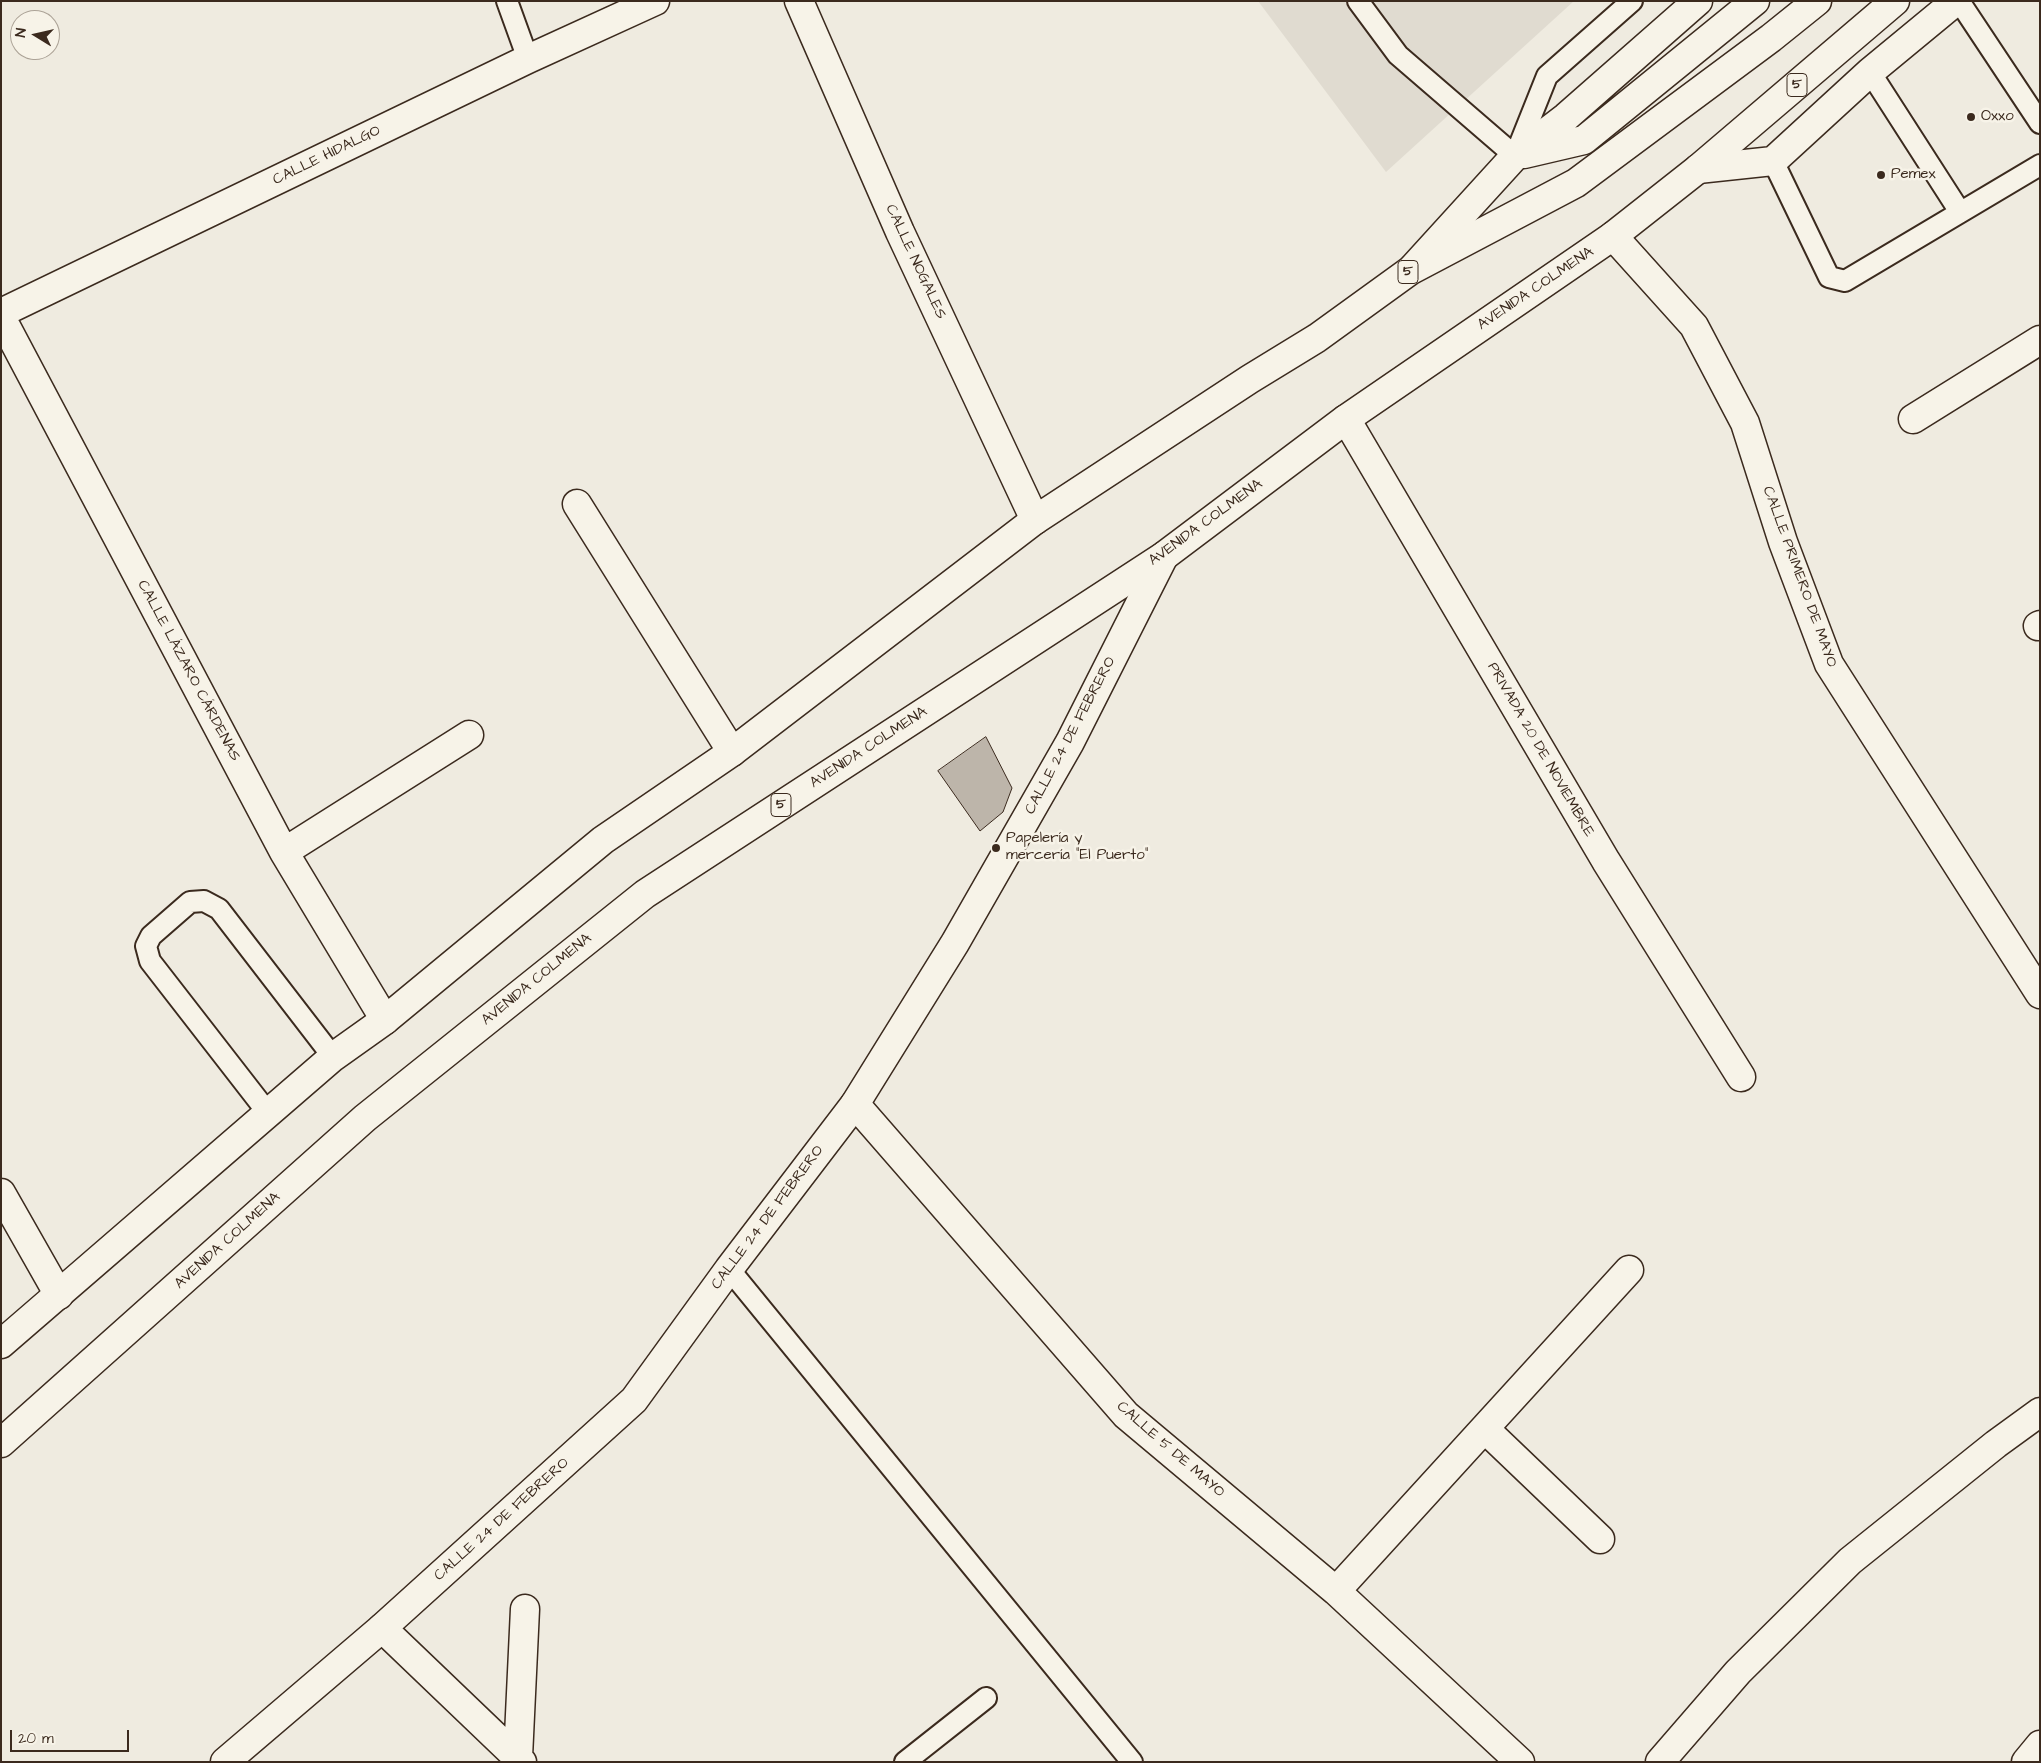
<!DOCTYPE html>
<html>
<head>
<meta charset="utf-8">
<style>
	body { margin:0 }
	#map { position:relative; width:2041px; height:1763px; overflow:hidden; background:#efebe0; font-family:"Architects Daughter",sans-serif }
	canvas { display:block }
	.frame { position:absolute; inset:0; border:2px solid #3b2a1e; pointer-events:none }
	.north { position:absolute; left:10px; top:10px; width:50px; height:50px; box-sizing:border-box; background:#f7f3e8; border:1px solid #aca397; border-radius:50%; rotate:279deg; font-size:14px; font-weight:700; line-height:20px; text-align:center; color:#3b2a1e }
	.north::after { content:''; display:block; margin:auto; width:18px; height:22px; background:#3b2a1e; clip-path:polygon(50% 0,100% 100%,50% 72%,0 100%) }
	.scale { position:absolute; left:10px; top:1730px; width:119px; height:22px; box-sizing:border-box; border:2px solid #3b2a1e; border-top:0; padding-left:6px; font-size:15px; line-height:18px; white-space:nowrap; color:#3b2a1e; -webkit-text-stroke:4px #f7f3e8; paint-order:stroke }
</style>
</head>
<body>
<div id="map">
<canvas width="2041" height="1763"></canvas>
<div class="frame"></div>
<div class="north">N</div>
<div class="scale">20 m</div>
</div>
<script>
const g = document.querySelector('canvas').getContext('2d');
g.lineJoin = 'round';
function paint(path, color) { g.fillStyle = color; g.fill(path, 'evenodd'); }
function trace(path, color, width, dash) { g.strokeStyle = color; g.lineWidth = width; g.lineCap = dash ? 'butt' : 'round'; g.setLineDash(dash || []); g.stroke(path); }
function drawText(font, color, halo, rows, align = 'center') {
  g.font = font + ' "Architects Daughter",sans-serif'; g.lineWidth = 5; g.setLineDash([]); g.textBaseline = 'middle'; g.strokeStyle = halo; g.fillStyle = color; for (const [text, x, y, turn = 0] of rows) {
    g.save(); g.translate(x, y); g.rotate((+turn || 0) * Math.PI / 180); g.textAlign = isNaN(turn) ? turn : align; if (halo) g.strokeText(text, 0, 0); g.fillText(text, 0, 0); g.restore();
  }
}
paint(new Path2D(`
	M1258,1H1574L1386,172Z`), '#e0dbd0');
const building = new Path2D(`
	M986,737L1012,788L1003,812L980,831L938,771Z`);
paint(building, '#bdb5aa');
trace(building, '#3b2a1e', 1);
const service = new Path2D(`
	M507,1L528,59
	M1358,1L1398,55L1515,156L1547,76L1632,1
	M1959,1L2040,123
	M1870,72L1960,212
	M1773,161L1829,277L1845,281L2040,165
	M268,1113L150,961L146,946L151,936L190,902L204,901L219,909L333,1057
	M729,1269L1132,1762
	M905,1762L986,1698`);
const minor = new Path2D(`
	M799,1L900,232L1035,520
	M1613,236L1694,326L1745,423L1783,542L1829,664L2040,994
	M1,313L528,59L655,1
	M1,317L284,852L385,1020
	M1346,419L1606,861L1741,1077
	M1913,419L2040,340
	M577,504L732,752
	M2038,626L2040,625
	M284,852L469,735
	M855,1104L1126,1415L1336,1591L1520,1762
	M1,1193L59,1295
	M1485,1429L1600,1539
	M1336,1591L1629,1270
	M382,1628L522,1762
	M518,1757L525,1609
	M1660,1762L1738,1672L1850,1561L1996,1444L2040,1412
	M2026,1762L2040,1745`);
const tertiary = new Path2D(`
	M1524,154L1584,140L1755,1
	M1698,169L1773,161L1870,72L1956,1
	M1413,268L1515,156L1566,117L1698,1
	M225,1762L382,1628L634,1400L729,1269L855,1104L955,943L1070,742L1164,556`);
const primary = new Path2D(`
	M1,1344L333,1057L385,1020L603,840L732,752L1035,520L1250,379L1317,338L1411,270L1576,183L1771,38L1817,1
	M1,1443L365,1118L645,894L1164,556L1346,419L1613,236L1698,169L1895,1`);
trace(service, '#3b2a1e', 24);
trace(minor, '#3b2a1e', 31);
trace(tertiary, '#3b2a1e', 31);
trace(primary, '#3b2a1e', 31);
trace(service, '#f7f3e8', 20);
trace(minor, '#f7f3e8', 28);
trace(tertiary, '#f7f3e8', 28);
trace(primary, '#f7f3e8', 28);
for (const [x, y, r, color] of [
	[1971,117,5,"#3b2a1e"],
	[1881,175,5,"#3b2a1e"],
	[996,848,5,"#3b2a1e"]
]) { const dot = new Path2D(); dot.arc(x, y, r, 0, 2 * Math.PI); g.fillStyle = color; g.fill(dot); trace(dot, '#f7f3e8', 2); }
for (const [x, y, w] of [
	[1797,85,20],
	[1408,272,20],
	[781,805,20]
]) { const box = new Path2D(); box.roundRect(x - w / 2, y - 11.5, w, 23, 4); g.fillStyle = '#f7f3e8'; g.fill(box); trace(box, '#3b2a1e', 1); }
drawText('bold 14px', '#3b2a1e', null, [
	["5",1797,85],
	["5",1408,272],
	["5",781,805]
]);
drawText('15px', '#3b2a1e', '#f7f3e8', [
	["Oxxo",1981,117],
	["Pemex",1891,175],
	["Papelería y",1006,839],
	["mercería \"El Puerto\"",1006,856]
], 'left');
drawText('15px', '#3b2a1e', '#f7f3e8', [
	["CALLE HIDALGO",327,156,-26],
	["CALLE NOGALES",915,262,65],
	["AVENIDA COLMENA",1536,289,-34],
	["AVENIDA COLMENA",1206,523,-36],
	["CALLE PRIMERO DE MAYO",1799,577,70],
	["CALLE LÁZARO CÁRDENAS",188,671,62],
	["CALLE 24 DE FEBRERO",1071,736,-62],
	["AVENIDA COLMENA",869,748,-33],
	["PRIVADA 20 DE NOVIEMBRE",1540,750,60],
	["AVENIDA COLMENA",537,980,-39],
	["CALLE 24 DE FEBRERO",768,1218,-53],
	["AVENIDA COLMENA",228,1241,-42],
	["CALLE 5 DE MAYO",1170,1450,41],
	["CALLE 24 DE FEBRERO",502,1520,-42]
]);
</script>
</body>
</html>
